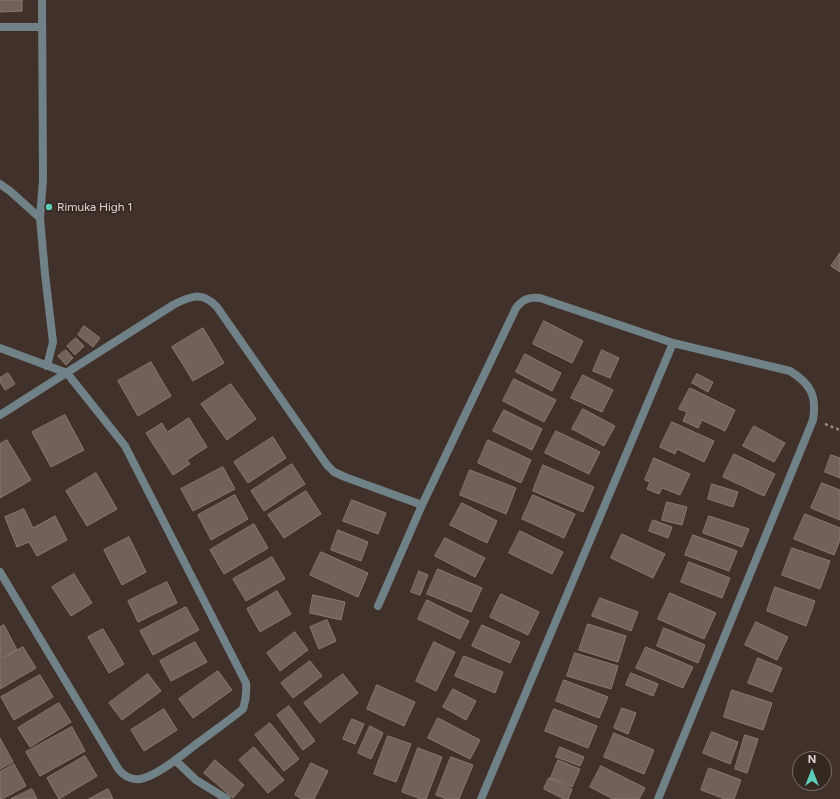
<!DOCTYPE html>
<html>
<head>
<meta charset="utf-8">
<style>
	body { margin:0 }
	#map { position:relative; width:840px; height:799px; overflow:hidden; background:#40322b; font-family:Figtree,sans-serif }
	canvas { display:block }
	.north { position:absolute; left:792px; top:751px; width:40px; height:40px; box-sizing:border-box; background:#352821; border:1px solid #7a6e68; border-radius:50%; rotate:0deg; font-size:11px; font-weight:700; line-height:16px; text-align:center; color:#e1d8d3 }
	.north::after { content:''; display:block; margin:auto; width:14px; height:18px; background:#5cceba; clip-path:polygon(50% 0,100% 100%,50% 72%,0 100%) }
</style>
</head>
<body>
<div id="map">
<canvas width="840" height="799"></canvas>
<div class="north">N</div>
</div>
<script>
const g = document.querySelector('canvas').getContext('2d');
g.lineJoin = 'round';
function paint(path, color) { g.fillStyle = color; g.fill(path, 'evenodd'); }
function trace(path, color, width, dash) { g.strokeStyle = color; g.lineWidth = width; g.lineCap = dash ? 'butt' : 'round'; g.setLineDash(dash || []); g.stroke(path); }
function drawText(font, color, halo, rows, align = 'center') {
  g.font = font + ' Figtree,sans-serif'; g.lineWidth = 3.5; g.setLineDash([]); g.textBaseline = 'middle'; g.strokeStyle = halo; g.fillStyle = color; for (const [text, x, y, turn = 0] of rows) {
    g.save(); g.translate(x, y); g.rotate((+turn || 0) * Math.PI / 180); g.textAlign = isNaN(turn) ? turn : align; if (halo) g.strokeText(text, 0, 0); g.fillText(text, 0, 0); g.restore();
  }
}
const building = new Path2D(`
	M0,0H22V11L0,12Z
	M840,253V272L831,266Z
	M544,321L583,341L572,363L533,344Z
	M84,326L100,338L93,347L78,335Z
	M203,328L224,363L193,381L172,347Z
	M76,338L84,346L75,355L67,346Z
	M66,350L73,358L66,365L58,356Z
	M602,350L619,358L610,378L593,371Z
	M525,354L561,373L552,391L516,372Z
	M151,362L171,396L138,416L118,381Z
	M8,373L15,384L5,390L0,382V378Z
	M697,374L713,382L708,392L692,383Z
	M583,375L613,390L602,412L571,398Z
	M514,379L556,400L544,422L503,401Z
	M231,384L256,419L227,440L201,404Z
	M690,388L735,410L725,431L702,420L698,428L683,421L687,412L679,409Z
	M583,409L615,426L604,446L572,429Z
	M504,410L542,429L532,450L493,431Z
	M65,415L84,450L51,467L32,432Z
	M189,418L207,447L187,460L190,464L173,475L146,433L162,423L167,432Z
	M672,422L714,441L704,462L677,449L675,454L660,447Z
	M754,426L785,443L774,462L743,446Z
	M556,431L600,452L589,474L545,453Z
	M273,437L286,458L248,483L234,462Z
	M7,440L31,480L0,498V444Z
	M488,440L531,460L521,483L478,463Z
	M734,454L775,474L764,496L723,477Z
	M831,455L840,458V478L825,472Z
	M654,458L690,474L680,495L662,488L659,494L647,489L650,482L645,480Z
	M292,464L305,484L264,511L251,491Z
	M543,465L594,487L583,512L533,491Z
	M223,467L235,489L193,511L181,489Z
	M470,470L516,488L506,514L460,495Z
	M96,473L117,509L87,526L66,491Z
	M822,483L840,490V520L811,508Z
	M712,484L738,492L733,507L708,499Z
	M306,491L321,514L284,538L268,515Z
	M235,495L248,519L211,540L198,515Z
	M533,495L575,514L564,538L522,519Z
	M352,500L386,513L378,534L343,521Z
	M667,502L687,507L682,525L662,520Z
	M462,503L497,521L487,543L450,525Z
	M24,509L33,528L55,516L67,540L37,556L29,542L17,547L5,517Z
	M805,514L840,528V540L834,555L794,539Z
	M709,516L749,529L742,547L703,533Z
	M653,520L672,527L668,538L649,531Z
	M254,524L268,548L224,574L210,550Z
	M338,530L368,542L361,561L331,550Z
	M520,531L563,552L552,574L509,553Z
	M622,534L665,554L653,578L611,558Z
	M693,535L737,551L729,571L685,555Z
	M129,537L146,572L122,585L104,550Z
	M445,538L485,558L475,577L435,556Z
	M792,548L830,561L820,589L782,575Z
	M321,552L368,573L358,597L310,575Z
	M272,557L285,579L246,601L233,579Z
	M689,562L730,578L722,598L681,582Z
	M438,569L482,588L471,612L427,594Z
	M419,571L428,575L420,595L411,592Z
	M74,574L92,603L71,616L52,587Z
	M167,582L177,603L138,622L128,601Z
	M775,587L815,601L806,626L767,611Z
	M277,591L291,614L260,632L247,609Z
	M670,593L716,613L704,639L658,619Z
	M501,594L539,612L528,635L490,617Z
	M313,595L345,602L341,620L310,613Z
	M600,598L638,612L631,631L592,616Z
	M427,600L469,621L460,639L418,619Z
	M186,607L199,630L153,655L140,631Z
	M327,620L336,641L319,649L310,627Z
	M756,622L788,637L777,660L745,645Z
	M588,624L626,636L618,662L579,650Z
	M4,625L17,650L0,659V627Z
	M482,625L520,642L510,663L472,646Z
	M664,628L705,645L698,663L657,646Z
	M103,629L124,664L109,673L88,637Z
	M295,632L308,650L280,671L267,653Z
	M195,642L207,662L171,681L160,661Z
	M434,642L455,652L436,691L416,681Z
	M23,647L36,668L0,689V661Z
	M646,647L693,667L683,688L636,668Z
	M575,653L618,666L611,689L567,676Z
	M464,656L503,672L495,693L455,676Z
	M758,658L782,668L772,692L748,683Z
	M310,661L322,676L293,698L281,683Z
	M218,671L232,690L193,718L179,699Z
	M631,673L658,684L653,696L626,685Z
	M148,674L161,691L122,720L109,703Z
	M343,674L358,693L320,723L304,703Z
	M40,675L53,697L14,720L1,697Z
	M564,680L608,697L599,718L556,701Z
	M377,685L415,702L404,726L367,709Z
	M453,689L476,701L466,720L443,707Z
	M732,690L772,703L763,730L724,717Z
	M59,703L71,722L30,747L18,728Z
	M289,706L315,741L303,750L277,715Z
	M622,708L636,713L628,734L614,728Z
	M164,709L177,730L144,751L131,730Z
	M554,709L597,726L588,748L545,731Z
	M438,718L480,740L470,759L428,738Z
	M352,719L364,724L355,744L343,739Z
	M270,723L299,759L284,771L255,735Z
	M370,726L383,733L371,759L358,753Z
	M72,727L85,751L40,776L26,752Z
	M712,732L738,742L730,764L703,753Z
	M614,733L654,750L644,774L604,757Z
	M745,735L758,739L747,773L735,769Z
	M388,736L411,744L396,782L374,774Z
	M0,738L13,762L0,769Z
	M254,747L284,780L268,793L239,760Z
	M560,747L584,757L580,766L556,757Z
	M418,748L442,757L426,799H421L402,792Z
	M85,756L97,776L59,799L47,778Z
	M451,757L473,765L459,799H447L436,795Z
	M215,760L244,785L233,798L204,773Z
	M558,760L580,769L572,787L551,778Z
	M311,763L328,771L314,799H302L295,795Z
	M14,764L26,786L2,799H0V772Z
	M601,766L645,788L639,799H613L590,787Z
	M709,768L741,780L734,799H725L701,790Z
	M549,778L572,789L568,799H564L544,789Z
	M32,789L37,799H11Z
	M108,789L113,799H89Z`);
paint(building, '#706159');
trace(building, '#897971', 1);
trace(new Path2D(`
	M825,424L840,430`), '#968a84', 2.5, [3, 3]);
trace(new Path2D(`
	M42,0L43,180L40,218L45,274L53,342L47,366
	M0,27H42
	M0,184L10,191L40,218`), '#708188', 8);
trace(new Path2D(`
	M0,348L67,373L125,446L246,683C247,693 246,700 243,709C227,722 211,733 195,745C182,755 157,776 140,779C131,780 125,777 119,770L0,572
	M0,415L173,305C190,296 202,291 217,307L327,465L334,472L345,477L422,505
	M378,606L422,505L516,308C523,299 529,297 540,298L673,343L790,371C811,384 817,396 813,420L658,799
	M175,760L196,780L227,799
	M481,799L673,343`), '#708188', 8);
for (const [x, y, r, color] of [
	[49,207,4,"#5cceba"]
]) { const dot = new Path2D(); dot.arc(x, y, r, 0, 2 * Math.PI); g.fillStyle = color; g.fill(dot); trace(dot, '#352821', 1.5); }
drawText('12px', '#e1d8d3', '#352821', [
	["Rimuka High 1",57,207]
], 'left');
</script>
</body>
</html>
